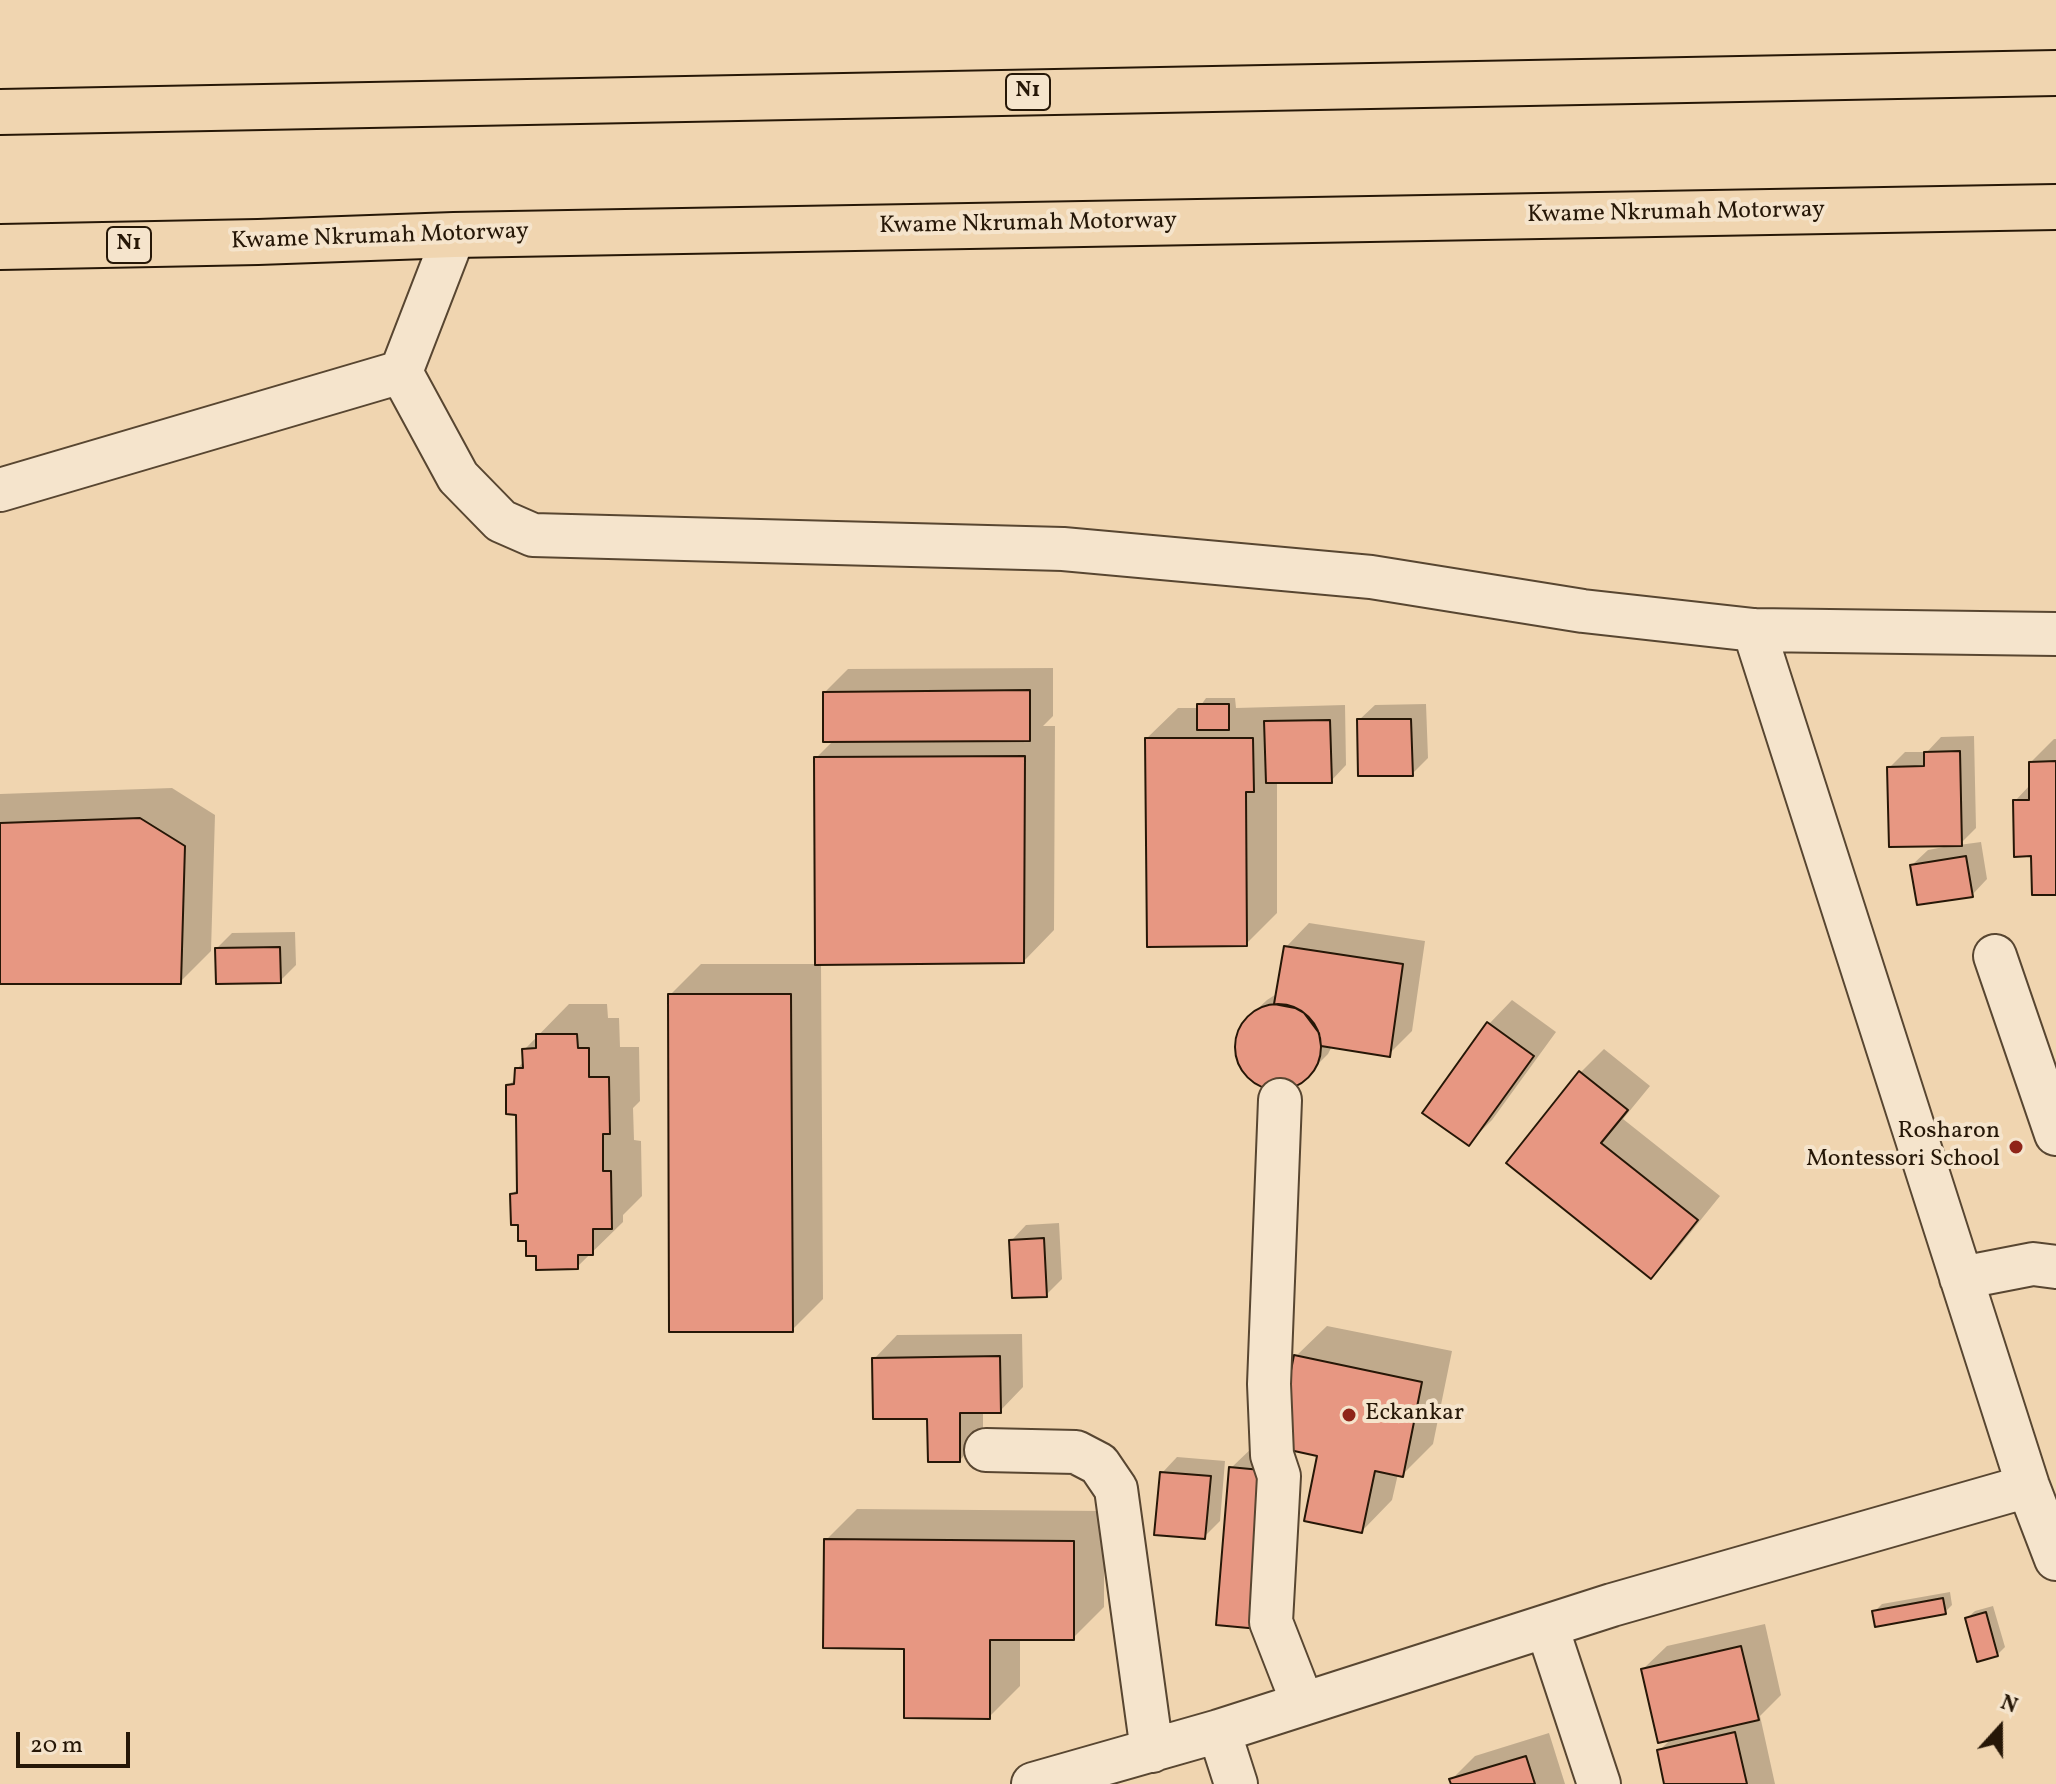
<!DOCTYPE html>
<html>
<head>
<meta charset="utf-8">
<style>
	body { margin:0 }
	#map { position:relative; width:2056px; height:1784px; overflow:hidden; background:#f0d5b0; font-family:Vollkorn,serif }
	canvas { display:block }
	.north { position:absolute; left:1960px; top:1688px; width:80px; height:80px; -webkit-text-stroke:6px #f5e4cc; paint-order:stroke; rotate:21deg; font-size:22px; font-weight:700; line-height:32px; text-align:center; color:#261707 }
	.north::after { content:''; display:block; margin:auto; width:28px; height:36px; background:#261707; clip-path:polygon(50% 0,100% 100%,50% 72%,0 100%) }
	.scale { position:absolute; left:16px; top:1732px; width:114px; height:36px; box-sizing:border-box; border:4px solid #261707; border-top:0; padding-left:10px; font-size:24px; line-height:28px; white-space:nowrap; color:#261707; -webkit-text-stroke:6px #f5e4cc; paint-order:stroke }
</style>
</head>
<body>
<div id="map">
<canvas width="2056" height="1784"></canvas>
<div class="north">N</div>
<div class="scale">20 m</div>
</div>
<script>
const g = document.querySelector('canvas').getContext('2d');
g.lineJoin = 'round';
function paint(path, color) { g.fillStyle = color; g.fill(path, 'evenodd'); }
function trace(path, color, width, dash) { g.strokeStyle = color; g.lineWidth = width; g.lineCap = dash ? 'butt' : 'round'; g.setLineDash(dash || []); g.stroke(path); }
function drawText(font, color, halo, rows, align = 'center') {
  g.font = font + ' Vollkorn,serif'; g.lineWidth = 8; g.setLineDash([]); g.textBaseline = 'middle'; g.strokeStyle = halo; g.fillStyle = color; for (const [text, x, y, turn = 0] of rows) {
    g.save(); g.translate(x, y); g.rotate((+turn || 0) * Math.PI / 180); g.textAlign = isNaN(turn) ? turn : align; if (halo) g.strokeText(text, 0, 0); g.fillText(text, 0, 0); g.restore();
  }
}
paint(new Path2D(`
	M1053,668V716L1043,726H1055L1054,930L1024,961L821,963L823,1299L792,1330L670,995L701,964H817L816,758L834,740L825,692L848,669Z
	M1206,698H1235L1236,708L1345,705L1346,765L1331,781H1277V913L1246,944L1147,738L1178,708H1199Z
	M1426,704L1428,758L1412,774L1359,720L1375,705Z
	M1974,736L1976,828L1959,845L1981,842L1987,879L1972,895L1912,865L1928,850L1949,846V844L1889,768L1905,752H1927L1941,737Z
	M2054,739H2056V893L2033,854L2015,801L2031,784V762Z
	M172,788L215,815L211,951L180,982H0V794Z
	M1309,923L1425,941L1412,1031L1389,1054L1332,1046L1328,1054L1301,1081L1289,1086L1275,1088L1262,1084L1242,1067L1238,1054V1041L1242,1028L1250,1016L1267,1000L1278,993L1286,947Z
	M295,932L296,965L280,981L217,948L232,933Z
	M1512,1000L1556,1032L1492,1120L1469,1143L1489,1024Z
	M569,1004H607L608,1018H619L620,1047H639L640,1101L633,1108L634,1140L641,1141L642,1196L623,1215V1222L577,1267L538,1254L520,1223L512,1194L519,1188L517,1113L508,1086L517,1077V1069L524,1061V1050Z
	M1604,1049L1650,1086L1623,1119L1720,1196L1674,1253L1651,1277L1508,1163L1581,1072Z
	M1059,1223L1062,1279L1046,1295L1011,1241L1026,1225Z
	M1327,1326L1452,1351L1433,1444L1402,1475L1398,1474L1392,1500L1362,1531L1319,1454L1295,1449L1282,1604L1231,1468L1255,1445L1278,1447L1296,1356Z
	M1022,1334L1023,1387L1000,1411H983V1436L960,1460L929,1417L874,1359L897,1335Z
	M1177,1457L1225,1461L1220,1521L1204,1537L1162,1473Z
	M857,1509L1104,1511V1607L1073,1638H1020V1686L989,1717L826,1540Z
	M1950,1592L1952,1605L1945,1612L1875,1611L1882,1604Z
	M1993,1606L2005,1647L1997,1655L1967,1618L1975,1611Z
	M1765,1624L1781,1695L1760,1716L1775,1784H1666L1659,1751L1672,1738L1643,1669L1667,1646Z
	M1549,1733L1565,1784H1453L1451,1780L1475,1756Z`), '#0003');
const building = new Path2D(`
	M1030,690V741L823,742V692Z
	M1197,704H1229V730H1197Z
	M1357,719H1411L1413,776H1358Z
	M1330,720L1332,783H1266L1264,721Z
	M1145,738H1253L1254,792H1246L1247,946L1147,947Z
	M1960,751L1962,846L1889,847L1887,767L1924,766V752Z
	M1025,756L1024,963L815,965L814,757Z
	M2056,761V895H2032L2031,856L2014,857L2013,800H2029V762Z
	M140,818L185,846L181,984H0V823Z
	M1966,856L1973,897L1917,905L1910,865Z
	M1284,946L1403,964L1390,1057L1321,1046L1319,1033L1304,1013L1295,1008L1274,1004Z
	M280,947L281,983L216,984L215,948Z
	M668,994H791L793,1332H669Z
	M1235 1047a43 43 0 1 1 86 0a43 43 0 1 1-86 0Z
	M1487,1022L1534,1056L1469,1146L1422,1113Z
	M536,1034H577L578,1048H589V1077H609L610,1134H603V1171H611L612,1229H593V1255H578V1269L536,1270V1256H526V1241H518V1225H511L510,1194L517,1193L516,1115L506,1114V1085L514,1084L515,1068H523L522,1049L536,1048Z
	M1579,1071L1628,1110L1601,1143L1698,1220L1651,1279L1506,1163Z
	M1044,1238L1047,1297L1012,1298L1009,1240Z
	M1294,1355L1422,1382L1403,1477L1375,1471L1362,1533L1304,1521L1317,1456L1276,1447Z
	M1000,1356L1001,1413H960V1462H928L927,1419H873L872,1358Z
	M1229,1467L1272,1471L1259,1629L1216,1625Z
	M1160,1472L1211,1476L1205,1539L1154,1535Z
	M824,1539L1074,1541V1640H990V1719L904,1718V1649L823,1648Z
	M1943,1598L1946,1614L1875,1627L1872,1611Z
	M1986,1612L1998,1656L1977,1662L1965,1618Z
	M1741,1646L1759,1720L1658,1743L1641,1669Z
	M1735,1732L1747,1784H1664L1657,1750Z
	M1526,1756L1535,1784H1451L1449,1779Z`);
paint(building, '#e79782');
trace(building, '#261707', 2);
const minor = new Path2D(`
	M454,235L401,372L458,477L501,521L533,535L1063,549L1371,577L1583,611L1754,630L2056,634
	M0,490L401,372
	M1754,630L2028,1486L2056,1559
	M1995,956L2056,1134
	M1280,1100L1269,1384L1272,1455L1279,1476L1271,1622L1303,1704
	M1961,1278L2033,1264L2056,1267
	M986,1450L1076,1452L1099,1464L1116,1489L1152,1751
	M1547,1627L1599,1784
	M1219,1731L1236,1784
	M1033,1784L1219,1731L1612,1605L2028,1486`);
const highway = new Path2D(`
	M0,112L2056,73
	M0,247L258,242L454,235L2056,207`);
trace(minor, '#584631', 46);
trace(highway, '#261707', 48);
trace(minor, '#f5e4cc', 42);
trace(highway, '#f0d5b0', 44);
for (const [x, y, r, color] of [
	[2016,1147,8,"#8f2418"],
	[1349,1415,8,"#8f2418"]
]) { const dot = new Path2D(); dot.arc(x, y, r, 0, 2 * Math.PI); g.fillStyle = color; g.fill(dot); trace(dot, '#f5e4cc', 3); }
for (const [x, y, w] of [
	[1028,92,44],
	[129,245,44]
]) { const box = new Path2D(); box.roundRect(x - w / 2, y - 18, w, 36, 6); g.fillStyle = '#f5e4cc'; g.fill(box); trace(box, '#261707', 2); }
drawText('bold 22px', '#261707', null, [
	["N1",1028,92],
	["N1",129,245]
]);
drawText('24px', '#261707', '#f5e4cc', [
	["Kwame Nkrumah Motorway",1676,214,-1],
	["Kwame Nkrumah Motorway",1028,225,-1],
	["Kwame Nkrumah Motorway",380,238,-2]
]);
drawText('24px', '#261707', '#f5e4cc', [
	["Rosharon",2000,1133],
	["Montessori School",2000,1161],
	["Eckankar",1365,1415,"left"]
], 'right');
</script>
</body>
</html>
